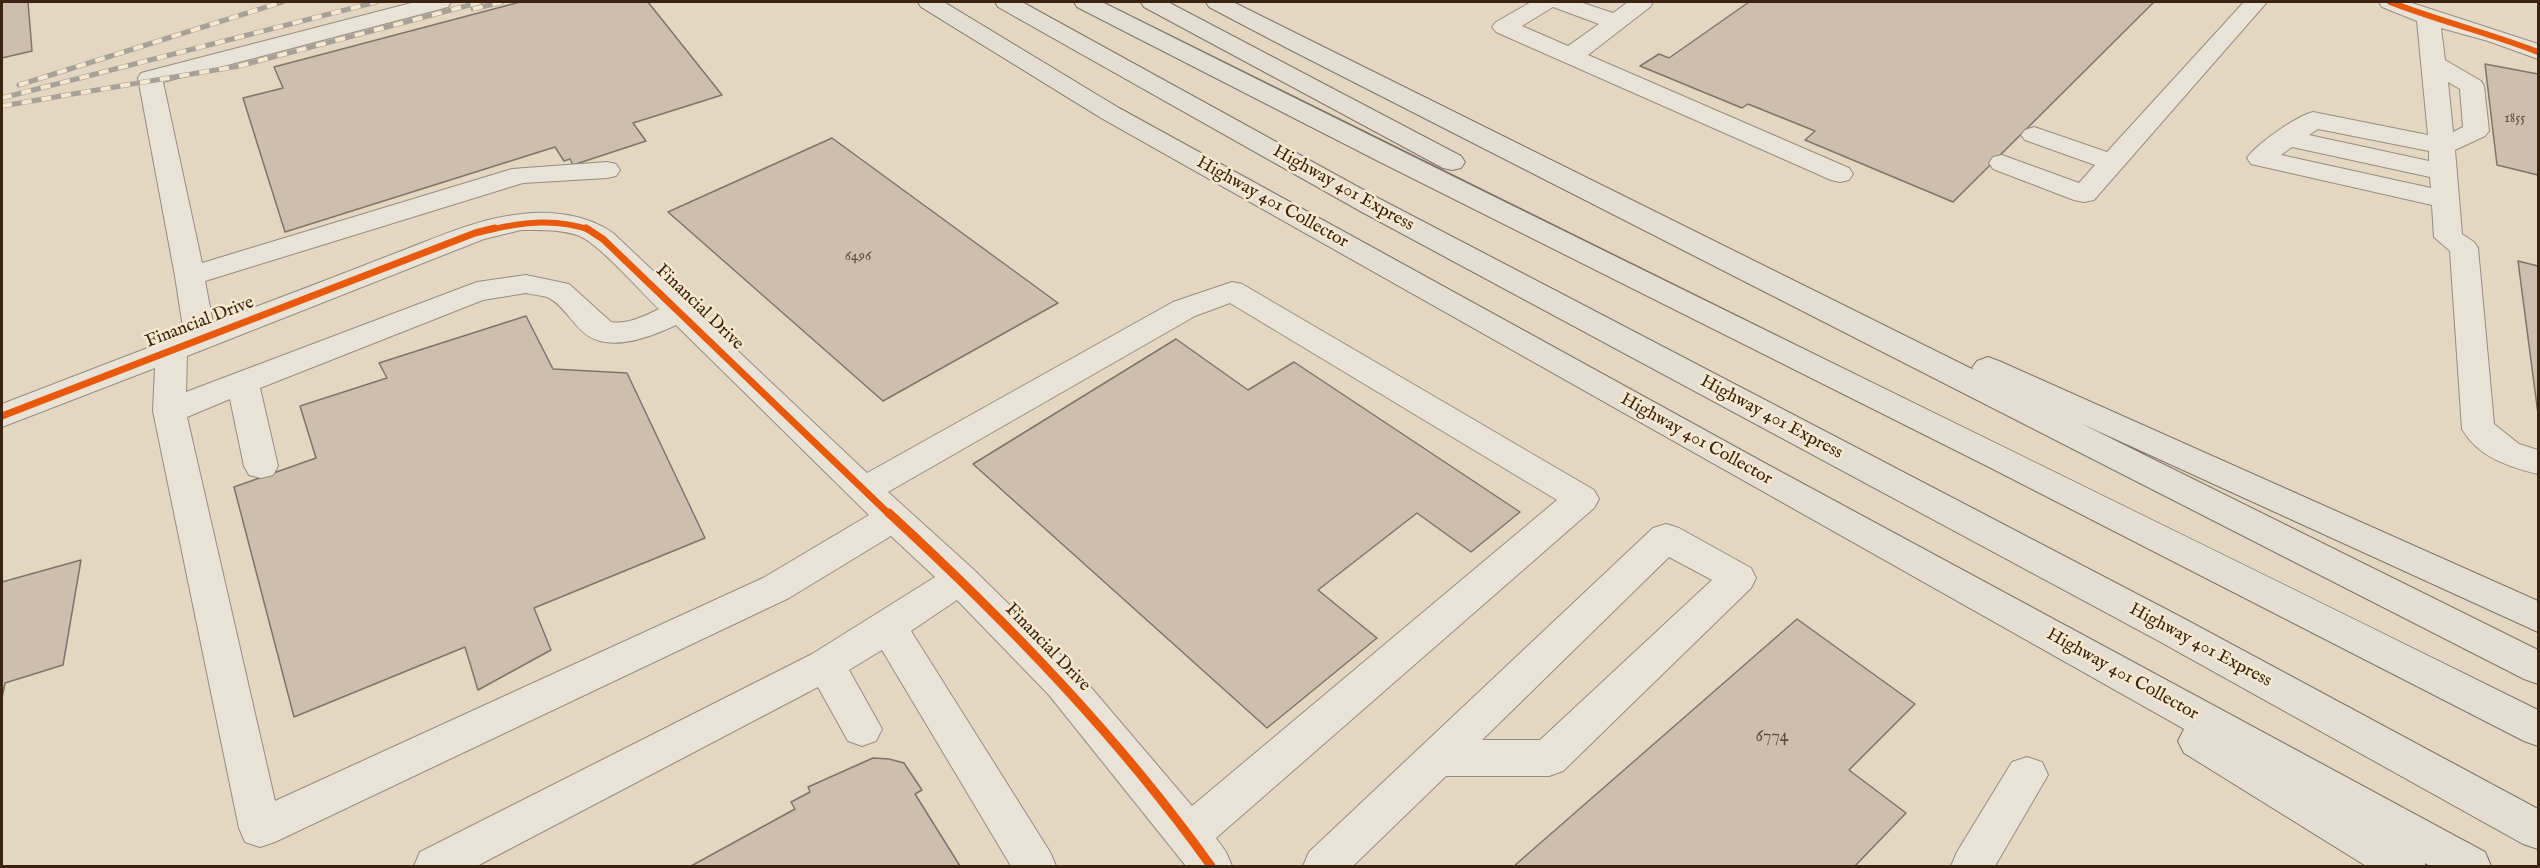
<!DOCTYPE html>
<html>
<head>
<meta charset="utf-8">
<style>
	body { margin:0 }
	#map { position:relative; width:2540px; height:868px; overflow:hidden; background:#e3d7c2; font-family:"IM FELL English",serif }
	canvas { display:block }
	.frame { position:absolute; inset:0; border:3px solid #3c2311; pointer-events:none }
</style>
</head>
<body>
<div id="map">
<canvas width="2540" height="868"></canvas>
<div class="frame"></div>
</div>
<script>
const g = document.querySelector('canvas').getContext('2d');
g.lineJoin = 'round';
function paint(path, color) { g.fillStyle = color; g.fill(path, 'evenodd'); }
function trace(path, color, width, dash) { g.strokeStyle = color; g.lineWidth = width; g.lineCap = dash ? 'butt' : 'round'; g.setLineDash(dash || []); g.stroke(path); }
function drawText(font, color, halo, rows, align = 'center') {
  g.font = font + ' "IM FELL English",serif'; g.lineWidth = 5; g.setLineDash([]); g.textBaseline = 'middle'; g.strokeStyle = halo; g.fillStyle = color; for (const [text, x, y, turn = 0] of rows) {
    g.save(); g.translate(x, y); g.rotate((+turn || 0) * Math.PI / 180); g.textAlign = isNaN(turn) ? turn : align; if (halo) g.strokeText(text, 0, 0); g.fillText(text, 0, 0); g.restore();
  }
}
const building = new Path2D(`
	M2,2H28L32,51L2,58Z
	M520,2H648L722,95L633,123L646,141L573,165L570,159L564,161L555,147L285,232L243,98L283,88L274,67Z
	M1749,2H2154L1953,202L1805,140L1815,131L1748,104L1742,108L1640,66L1659,54L1669,58Z
	M2485,64L2538,74V175L2497,165Z
	M832,138L1058,303L883,401L668,212Z
	M2518,261L2538,266V414Z
	M526,316L553,369L627,373L705,538L534,608L551,650L478,690L465,647L294,717L234,487L316,458L300,406L387,378L379,363Z
	M1176,339L1248,390L1294,362L1520,512L1471,552L1417,513L1318,590L1377,638L1267,728L973,464Z
	M81,560L63,665L5,683L2,698V582Z
	M1797,619L1915,704L1849,770L1906,813L1855,866H1514Z
	M873,758L889,759L904,763L922,790L915,794L960,866H691L795,809L791,802L810,792L808,787Z`);
paint(building, '#cdbead');
trace(building, '#7f7568', 1.5);
const minor = new Path2D(`
	M415,2H451L448,7L163,82L202,263L512,169L607,162L616,164L620,170L616,176L607,178L523,183L205,281L213,323C274,300 335,277 396,253C436,238 478,218 522,214C552,210 588,215 613,233L867,473L1173,302L1232,282L1242,284L1594,490L1599,499L1594,508L1216,838L1226,852L1232,866H1186L1049,695L957,600L911,631L1050,852L1056,866H1011L882,650L849,670L882,729L876,741L862,746L848,741L818,687L477,866H414L420,852L812,654L935,577L891,536L789,598L275,842L260,847L245,842L239,828L153,411L155,368L2,427V404L184,334L175,276L138,78L141,73ZM521,230C540,230 558,229 577,235C597,241 642,293 659,309C645,316 626,325 611,322L569,284L526,275L477,282L186,392L187,356L484,239ZM526,293C533,295 543,295 549,298C565,306 574,328 590,337C614,351 653,336 676,325L869,515L763,578L275,801L187,417L230,399L244,466L249,475L261,478L273,475L278,466L260,388L483,300ZM1230,303L1557,500L1192,806L1077,671L973,569L888,492L1195,316Z
	M1531,2H1580L1613,13L1628,2H1653L1650,7L1588,55L1849,168L1853,174L1849,180L1840,182L1831,180L1496,32L1492,27L1496,22ZM1553,7L1599,24L1568,46L1522,26Z
	M2244,2H2267L2094,200L2084,202L2074,200L1993,169L1989,163L1993,157L2002,155L2079,183L2095,165L2025,140L2021,135L2025,130L2034,127L2043,130L2107,152Z
	M2379,2H2409L2538,44V59L2488,41L2441,28L2445,60L2481,81L2484,86L2489,131L2485,136L2455,150L2462,234L2474,242L2478,248L2494,424L2519,444L2538,450V474C2509,467 2478,457 2462,429L2450,251L2434,237L2432,205L2251,164L2247,158C2256,144 2297,116 2313,112L2428,135L2417,21L2382,7ZM2448,82L2460,89L2463,127L2453,132ZM2318,129L2429,151V161L2309,135ZM2292,147L2430,177L2431,188L2281,155Z
	M1666,524L1679,528L1751,568L1756,578L1751,588L1563,771L1549,776H1446L1353,866H1303L1309,852L1653,528ZM1669,557L1712,580L1540,740H1482Z
	M2027,757L2042,762L2048,775L1995,866H1951L1957,852L2012,762Z`);
const highway = new Path2D(`
	M918,2H944L1119,108L1772,467L2485,852L2491,866H2430L2425,863V866H2366L2184,753L2178,741L2184,729L1101,118L921,7Z
	M995,2H1022L1380,199L2181,617L2538,809V849L2523,844L2155,639L1360,211L998,7Z
	M1074,2H1102C1579,241 2060,473 2538,710V746L2524,741L1985,465L1378,161L1077,7Z
	M1141,2H1168L1461,156L1465,162L1461,168L1452,170L1443,168L1144,7Z
	M1206,2H1233L1974,370L1972,368L1977,361L1988,357L1999,361L2538,601V632L2080,423L2538,650V684L2524,679L1287,48L1209,7Z`);
trace(minor, '#988d7f', 2);
trace(highway, '#7f7568', 2);
paint(minor, '#e8e2d7');
paint(highway, '#e4ddd1');
const rail = new Path2D(`
	M473,9L502,2
	M19,85L282,2
	M2,98L376,2
	M2,106L239,66L481,2`);
trace(rail, '#a8a198', 5);
trace(rail, '#f5e8cf', 4, [10]);
trace(new Path2D(`
	M2390,2C2439,21 2489,33 2538,52
	M489,230C523,222 556,218 590,230`), '#e8590c', 6);
trace(new Path2D(`
	M586,228L603,239L890,515
	M2,416L475,233L495,228`), '#e8590c', 7);
trace(new Path2D(`
	M889,513C1006,621 1118,736 1211,866`), '#e8590c', 9);
drawText('14px', '#624b3a', null, [
	["1855",2515,119]
]);
drawText('15px', '#624b3a', null, [
	["6496",858,257]
]);
drawText('18px', '#3c2311', '#f5e8cf', [
	["Highway 401 Express",1343,189,29],
	["Highway 401 Collector",1272,203,29],
	["Financial Drive",699,308,44],
	["Financial Drive",200,323,-21],
	["Highway 401 Express",1771,418,28],
	["Highway 401 Collector",1696,440,29],
	["Highway 401 Express",2200,646,28],
	["Financial Drive",1047,648,46],
	["Highway 401 Collector",2122,675,29]
]);
drawText('18px', '#624b3a', null, [
	["6774",1772,737]
]);
</script>
</body>
</html>
